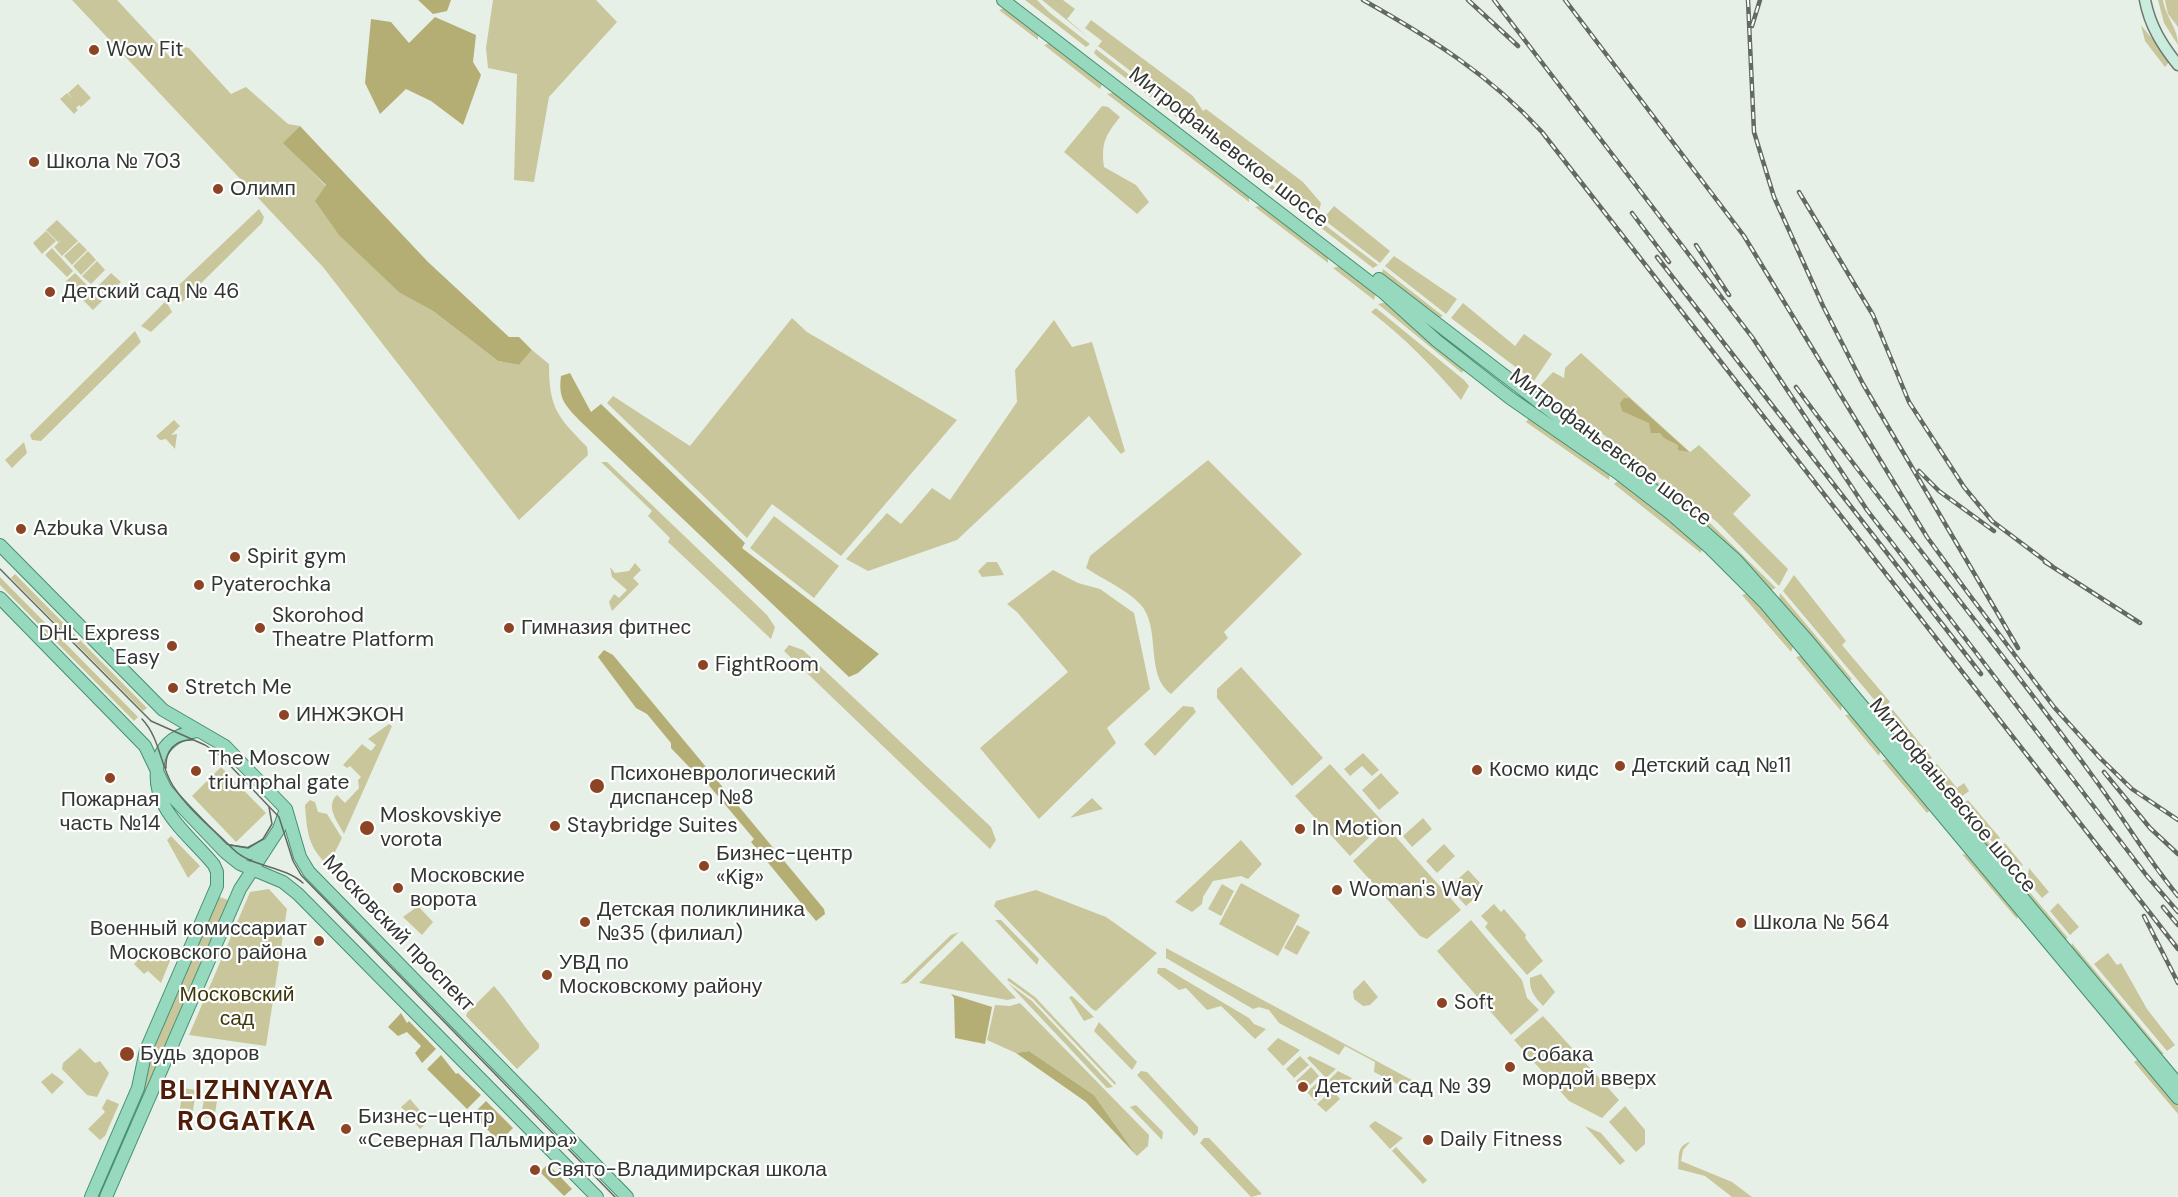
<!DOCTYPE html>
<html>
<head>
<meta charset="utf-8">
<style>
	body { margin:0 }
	canvas { display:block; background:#e7f0e6 }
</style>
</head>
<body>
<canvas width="2178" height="1197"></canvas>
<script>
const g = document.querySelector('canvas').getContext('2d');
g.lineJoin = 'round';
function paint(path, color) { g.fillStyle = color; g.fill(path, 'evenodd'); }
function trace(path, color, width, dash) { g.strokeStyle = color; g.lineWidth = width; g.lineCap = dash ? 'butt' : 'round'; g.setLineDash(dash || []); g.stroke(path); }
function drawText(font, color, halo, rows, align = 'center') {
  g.font = font + ' "DM Sans",sans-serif'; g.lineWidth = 4.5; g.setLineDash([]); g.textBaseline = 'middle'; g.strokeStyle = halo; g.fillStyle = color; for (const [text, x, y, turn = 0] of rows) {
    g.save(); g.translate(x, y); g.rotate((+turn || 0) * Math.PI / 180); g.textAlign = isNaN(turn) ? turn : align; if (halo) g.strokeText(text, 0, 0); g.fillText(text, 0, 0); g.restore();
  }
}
paint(new Path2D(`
	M72,0H117L171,58L184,47L189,48L231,94L246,87L288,124L300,126L284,143L326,186L400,293L433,311L498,361L519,365L532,350L549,364C549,408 557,416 587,447L588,455L519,520L323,267Z
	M493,0H596L617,22L549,97L534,182L514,180L517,74L488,68L486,48Z
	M1025,0H1037L1050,13L1090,44L1086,47Z
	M1042,0H1063L1075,9L1067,19L1090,39Z
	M2158,0H2163C2166,18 2178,28 2178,45L2164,23Z
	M2165,0H2178V27L2168,14Z
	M1005,8L1038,34V40L999,10Z
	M1091,20L1193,96L1203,111L1206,109L1303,182L1321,203L1318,215L1098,46L1102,41L1085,28Z
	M2141,25L2170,61L2165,67L2145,41Z
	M1050,43L1102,84L1100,89L1044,45Z
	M1096,49L1315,218H1309L1098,57L1094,53Z
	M78,84L91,98L81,107L79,105L76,108L78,110L74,114L60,99L67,93L73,99L68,93Z
	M1115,92L1249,195V202L1107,94Z
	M1102,106L1108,107L1120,117C1105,136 1101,143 1104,167L1136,185L1149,202L1137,214L1064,152Z
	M1262,205L1328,257V263L1255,207Z
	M1334,206L1390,251L1380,263L1323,219Z
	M259,209L264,217L262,223L182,302L172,295L179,285Z
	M57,220L78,241L62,256L54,247L61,240L58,242L46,230Z
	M1321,222L1378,265L1373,268L1320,227Z
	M46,231L56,241L42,254L33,243Z
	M79,242L87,250L72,265L64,256Z
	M52,248L73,271L67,277L45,255Z
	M88,251L96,260L81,275L73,266Z
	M1394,256L1457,299L1446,314L1385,266Z
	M97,261L105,270L91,284L82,276Z
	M1340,266L1376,293L1374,300L1333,268Z
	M1383,269L1443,316L1439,318L1382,274Z
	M75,273L89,287L79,296L65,282Z
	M111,273L121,282L106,297L97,287Z
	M93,288L104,299L93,310L82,299Z
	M166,301L172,312L151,332L141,326Z
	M1387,302L1465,368L1462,373L1378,304Z
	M1463,303L1515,346L1524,334L1552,354L1534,381L1451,318Z
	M1376,308L1464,380L1469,386L1461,400C1434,368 1405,338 1371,312Z
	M792,318L807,332L957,420L841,556L772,504L747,538L607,403L613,396L690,446Z
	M1054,320L1072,347L1092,342L1125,451L1121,454L1089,416L957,540L868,571L846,559L887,513L901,524L932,488L950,500L1017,402L1015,370Z
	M135,331L141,342L41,441L32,440L30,435Z
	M1581,353L1690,452L1699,445L1751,495L1733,514L1788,569L1779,586L1717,522L1540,386L1553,372L1564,378L1565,368Z
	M1529,418L1610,473L1609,480L1526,422Z
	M174,420L180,426L171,435L177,434L175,449L166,439L160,440L156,436Z
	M1581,422L1709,522L1776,588L1771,590L1731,547L1698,518L1578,425Z
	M24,442L27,453L12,468L5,460Z
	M1208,460L1302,554L1224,632L1228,638L1171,694C1144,675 1162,627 1140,604C1126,589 1102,579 1086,568L1090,556Z
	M601,462H607L767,615L775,627L771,639L668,542L670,538L648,516L652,511Z
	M1619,480L1702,547L1701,553L1614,484Z
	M774,516L839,566L814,598L750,548Z
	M987,562H997L1004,575L982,577L978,571Z
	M635,563L641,570L633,578L639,584L612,611L609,602L614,594L619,598L627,590L612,577L610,567L615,573L629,571Z
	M1053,570L1078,583L1100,589L1134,613L1150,689L1107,728L1116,743L1039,819L980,748L1068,672L1017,612L1007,604Z
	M15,574L147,708L143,711L11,578Z
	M1794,575L1846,641L1842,645L1890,702L1882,709L1783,591Z
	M0,577L138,717L134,721L0,585Z
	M1748,593L1794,644L1791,652L1742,595Z
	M1780,593L1852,679L1849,682L1779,599Z
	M789,645L803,650L991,827L996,840L990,849L784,651Z
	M1803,655L1842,703L1841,711L1796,657Z
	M1241,667L1323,758L1292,786L1217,698V689Z
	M1183,706L1193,707L1196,712L1155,756L1144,744Z
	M1893,710L1932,758L1926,762L1887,715Z
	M1852,714L1881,749L1879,756L1845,715Z
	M389,724L392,726L344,834C337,821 325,806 337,795L345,803L359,788L358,780L361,777L350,766L347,768L343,765L362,744L371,751L376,745L368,739Z
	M1363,753L1379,770L1372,776L1362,766L1350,776L1344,769Z
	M1889,759L1931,809L1927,813L1882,760Z
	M1330,764L1384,823L1350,856L1295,796Z
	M1937,764L1957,788L1964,783L1969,791L1957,800L1931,769Z
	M221,767L266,813L236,842L192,796Z
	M1381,773L1399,793L1379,810L1362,790Z
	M1092,798L1103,809L1070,818Z
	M310,800L315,802L318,812L327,814L342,838L328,866C308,846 307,833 305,805Z
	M1968,800L2000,838L1994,844L1962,805Z
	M1960,808L2013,872L2007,873L1957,812Z
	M1423,818L1432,829L1412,847L1403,836Z
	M1388,828L1461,910L1427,939L1420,936L1353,861Z
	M171,836L200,866L188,878L167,840Z
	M1241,840L1262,864L1248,879L1241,876L1213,881L1203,897L1202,904L1192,912L1175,902Z
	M2005,843L2023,865L2015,869L1998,849Z
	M1444,844L1455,856L1437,873L1426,861Z
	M1962,854L1968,855L2018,914L2017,919Z
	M2029,868L2049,892L2042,898L2027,880Z
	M1468,870L1483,886V891L1466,906L1449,887Z
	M2017,877L2068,938L2063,940L2015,881Z
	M1241,883L1300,915L1278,956L1219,924Z
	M1222,884L1234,891L1221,916L1208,909Z
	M269,889L287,909L266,1046L189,1035L250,892Z
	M1036,890L1106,917L1157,953L1096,1011L1092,1009L994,906L996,901Z
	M217,896L228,900L123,1142L145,1087L149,1055Z
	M2058,903L2079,927L2070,935L2050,911Z
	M1494,904L1501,912L1504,909L1526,935L1525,938L1543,961L1527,975L1485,927L1488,923L1481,916Z
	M418,906L433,922L422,935L403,917Z
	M995,920H1001L1039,959L1037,965Z
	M1471,920L1522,980L1527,998L1539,1010L1511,1035L1437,951Z
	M1297,925L1310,932L1297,955L1284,948Z
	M959,932L907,983L900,984L951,935Z
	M962,941L1016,998L1007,1000L919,983Z
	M2072,943L2164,1054H2159L2071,948Z
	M164,947L174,951L161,983L148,971L144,974L134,964L148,950Z
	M1166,948L1423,1086L1405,1088L1374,1072L1375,1062L1345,1046L1339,1055L1279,1023L1269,1010L1259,1007L1253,1009L1166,958Z
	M2108,953L2117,965L2121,963L2147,1009L2175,1045L2167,1051L2094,964Z
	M1158,968H1165L1249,1018L1254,1024L1266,1029L1255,1039L1221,1006L1207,1010L1186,988L1179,990L1157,973Z
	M1541,974L1555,992L1543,1006C1535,997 1529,991 1530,978Z
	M1009,978L1035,997L1116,1083L1115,1085L1033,999L1007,980Z
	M1364,980L1378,997L1370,1005L1363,1006L1354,999L1353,991Z
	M1008,983L1032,1001L1113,1087L1107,1088Z
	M494,986C511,1005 522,1025 539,1044V1048L517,1069L466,1016L467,1013Z
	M1072,996L1094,1017L1084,1021L1069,997Z
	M1020,1003L1149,1135L1148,1146L1137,1156L1094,1095L1029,1051L1016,1053L987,1040L995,1005L1010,1006Z
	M1543,1016L1619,1100L1602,1118L1569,1101L1514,1040Z
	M1099,1022L1137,1062L1132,1070L1094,1031Z
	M1278,1038L1300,1050L1283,1066L1267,1049Z
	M80,1048L95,1063L100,1061L109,1073L97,1097L87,1095L62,1069L63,1063Z
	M1300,1056L1309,1065L1294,1078L1286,1069Z
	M1310,1056L1336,1069L1326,1078L1307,1058Z
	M2139,1059L2178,1106V1114L2134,1062Z
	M1311,1067L1319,1076L1305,1090L1296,1081Z
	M1141,1071L1147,1072L1198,1127V1132L1194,1136L1137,1075Z
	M1338,1071L1352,1078L1338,1091L1328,1081Z
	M1641,1071L1650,1081L1639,1090L1628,1088L1627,1083Z
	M52,1073L64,1082L52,1094L41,1082Z
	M1321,1079L1329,1088L1315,1101L1307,1092Z
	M183,1088L196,1090L192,1117L179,1115Z
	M1332,1090L1340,1099L1326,1112L1317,1104Z
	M107,1099L119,1104L105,1136L100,1140L88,1129L105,1112L102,1108Z
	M204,1099L217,1101L214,1119L201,1117Z
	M410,1099L429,1121L420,1129L401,1107Z
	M1136,1105L1163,1132L1162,1140L1130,1107Z
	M1625,1106L1645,1130V1144L1636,1152L1609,1122Z
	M1375,1121L1403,1138L1390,1149L1369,1126Z
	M1585,1126L1601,1133L1625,1161L1620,1165Z
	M1204,1138H1209L1262,1194L1251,1197L1200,1143Z
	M1690,1142L1683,1150L1681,1161L1732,1182L1752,1197H1732L1705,1176L1678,1169C1680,1159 1675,1146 1690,1142Z
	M1396,1147L1427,1180L1423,1184L1392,1151Z`), '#cac69c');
paint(new Path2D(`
	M418,0H451L447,11L433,14Z
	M435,17L476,35L473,62L481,75L463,125L431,101L406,89L380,114L365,83L371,19L391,22L409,43Z
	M300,126L428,262L509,337H519L532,350L519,365L498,361L433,311L400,293L339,235L315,201L326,185L283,143Z
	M570,373L591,412L601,404L745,543L742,548L879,654L858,673L849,677L580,421C565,405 558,399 561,376Z
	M1624,398H1629L1689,452L1678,450V445L1664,438L1660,433H1651L1649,423L1622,411L1620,403Z
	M604,650L613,655L824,909L825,914L816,921L751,842L754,839L696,770H692L671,748V743L647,714L636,708L598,657Z
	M951,994L992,1007L985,1044L955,1038L954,998Z
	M401,1013L407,1023L409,1021L436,1049L422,1063L415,1053L421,1046L407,1032L398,1036L388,1027Z
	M1029,1051L1094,1095L1137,1156L1086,1102L1016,1053Z
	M441,1055L456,1074L458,1073L481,1095L467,1109L427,1069Z
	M486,1101L513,1128L499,1142L473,1114Z
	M548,1164L572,1189L564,1196L540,1172Z`), '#b4ae74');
const secondary = new Path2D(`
	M2145,0C2150,26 2162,45 2178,65`);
const primary = new Path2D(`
	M1003,0L1384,293L1437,341L1510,398L1618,473L1671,514L1710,548L1765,603L2178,1098
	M1379,279L1682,512L1736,560L1808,641L2178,1084
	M0,545L163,710L225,746L286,809L300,857L309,872L627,1197
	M0,598L145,746L166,790L225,852L240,864L283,882L298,894L597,1197
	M227,851L248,854L267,845
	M91,1197L138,1088L146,1050L217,886V872L214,865C188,833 146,806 159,759C165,740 180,733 198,731
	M106,1197L240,889L279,829L286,809`);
trace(secondary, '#6f786f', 13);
trace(primary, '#469071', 14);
trace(secondary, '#caecdf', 10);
trace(primary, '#96d9be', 12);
trace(new Path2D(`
	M0,569L151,721L205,745L220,755L279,817L293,861L301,875L615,1197
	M142,719C160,738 160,765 173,786C188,809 214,830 233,849C252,868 283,865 303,883
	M166,768C165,751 175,739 193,740
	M230,845L248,848L263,839L272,824L269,807`), '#636963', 1.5);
const rail = new Path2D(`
	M1363,0C1429,37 1490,75 1542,132L2178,949
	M1468,0L1518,46
	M1494,0L1752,337L1867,510L2147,876L2178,912
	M1565,0L1744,236L1927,537L1968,593L2054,707L2100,758L2132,789L2178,820
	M1748,0L1754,132L1774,197L1823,306L1863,384L2018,648
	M1752,26L1760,0
	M1799,192L1873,315L1909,402L1964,487L1992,521L2052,566
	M1632,213L1669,262
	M1696,245L1729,295
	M1657,257L1981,674
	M1796,387C1892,518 1996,643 2091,774C2121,814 2145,856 2178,896
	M1919,471L1939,491L1994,531
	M2045,562L2140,623
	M2104,772L2150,828L2178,854
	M2163,907L2178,925
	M2144,916L2178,983`);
trace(rail, '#636963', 4.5);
trace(rail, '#fff', 2, [7]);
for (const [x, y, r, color] of [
	[94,50,6,"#8c4425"],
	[34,162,6,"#8c4425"],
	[218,189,6,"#8c4425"],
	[50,292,6,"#8c4425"],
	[21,529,6,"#8c4425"],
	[235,557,6,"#8c4425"],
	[199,585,6,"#8c4425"],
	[260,628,6,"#8c4425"],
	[509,628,6,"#8c4425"],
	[172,646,6,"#8c4425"],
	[703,665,6,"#8c4425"],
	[173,688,6,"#8c4425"],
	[284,715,6,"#8c4425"],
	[1620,766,6,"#8c4425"],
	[1477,770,6,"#8c4425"],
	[196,771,6,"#8c4425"],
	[110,778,6,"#8c4425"],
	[597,786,8,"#8c4425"],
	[555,826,6,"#8c4425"],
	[367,828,8,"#8c4425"],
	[1300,829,6,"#8c4425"],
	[704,866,6,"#8c4425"],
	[398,888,6,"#8c4425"],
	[1337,890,6,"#8c4425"],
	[585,922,6,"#8c4425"],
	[1741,923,6,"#8c4425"],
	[319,941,6,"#8c4425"],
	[547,975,6,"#8c4425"],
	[1442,1003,6,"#8c4425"],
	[127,1054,8,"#8c4425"],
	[1510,1067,6,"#8c4425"],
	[1303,1087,6,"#8c4425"],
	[346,1129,6,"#8c4425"],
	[1428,1140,6,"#8c4425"],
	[535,1170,6,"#8c4425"]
]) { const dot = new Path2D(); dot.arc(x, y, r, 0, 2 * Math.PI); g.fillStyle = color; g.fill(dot); trace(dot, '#fff', 2); }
drawText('21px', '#333733', '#fff', [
	["Wow Fit",106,50],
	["Школа № 703",46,162],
	["Олимп",230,189],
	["Детский сад № 46",62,292],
	["Azbuka Vkusa",33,529],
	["Spirit gym",247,557],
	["Pyaterochka",211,585],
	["Skorohod",272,616],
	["Theatre Platform",272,640],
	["Гимназия фитнес",521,628],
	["DHL Express",160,634,"right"],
	["Easy",160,658,"right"],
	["FightRoom",715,665],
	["Stretch Me",185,688],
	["ИНЖЭКОН",296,715],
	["The Moscow",208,759],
	["triumphal gate",208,783],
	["Детский сад №11",1632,766],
	["Космо кидс",1489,770],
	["Психоневрологический",610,774],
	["диспансер №8",610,798],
	["Пожарная",110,800,"center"],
	["часть №14",110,824,"center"],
	["Moskovskiye",380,816],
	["vorota",380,840],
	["Staybridge Suites",567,826],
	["In Motion",1312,829],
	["Бизнес-центр",716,854],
	["«Kig»",716,878],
	["Московские",410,876],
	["ворота",410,900],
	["Woman's Way",1349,890],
	["Детская поликлиника",597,910],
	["№35 (филиал)",597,934],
	["Школа № 564",1753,923],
	["Военный комиссариат",307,929,"right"],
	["Московского района",307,953,"right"],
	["УВД по",559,963],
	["Московскому району",559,987],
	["Soft",1454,1003],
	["Будь здоров",140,1054],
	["Собака",1522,1055],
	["мордой вверх",1522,1079],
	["Детский сад № 39",1315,1087],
	["Бизнес-центр",358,1117],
	["«Северная Пальмира»",358,1141],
	["Daily Fitness",1440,1140],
	["Свято-Владимирская школа",547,1170]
], 'left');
drawText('21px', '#333733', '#fff', [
	["Митрофаньевское шоссе",1228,148,38],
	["Митрофаньевское шоссе",1610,448,37],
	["Митрофаньевское шоссе",1952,796,50],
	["Московский проспект",398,934,46]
]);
drawText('21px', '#3c3807', '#fff', [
	["Московский",237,995],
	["сад",237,1019]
]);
g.letterSpacing = '1.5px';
drawText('bold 27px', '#4e1e08', '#fff', [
	["BLIZHNYAYA",247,1092],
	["ROGATKA",247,1123]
]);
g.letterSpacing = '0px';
</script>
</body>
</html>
